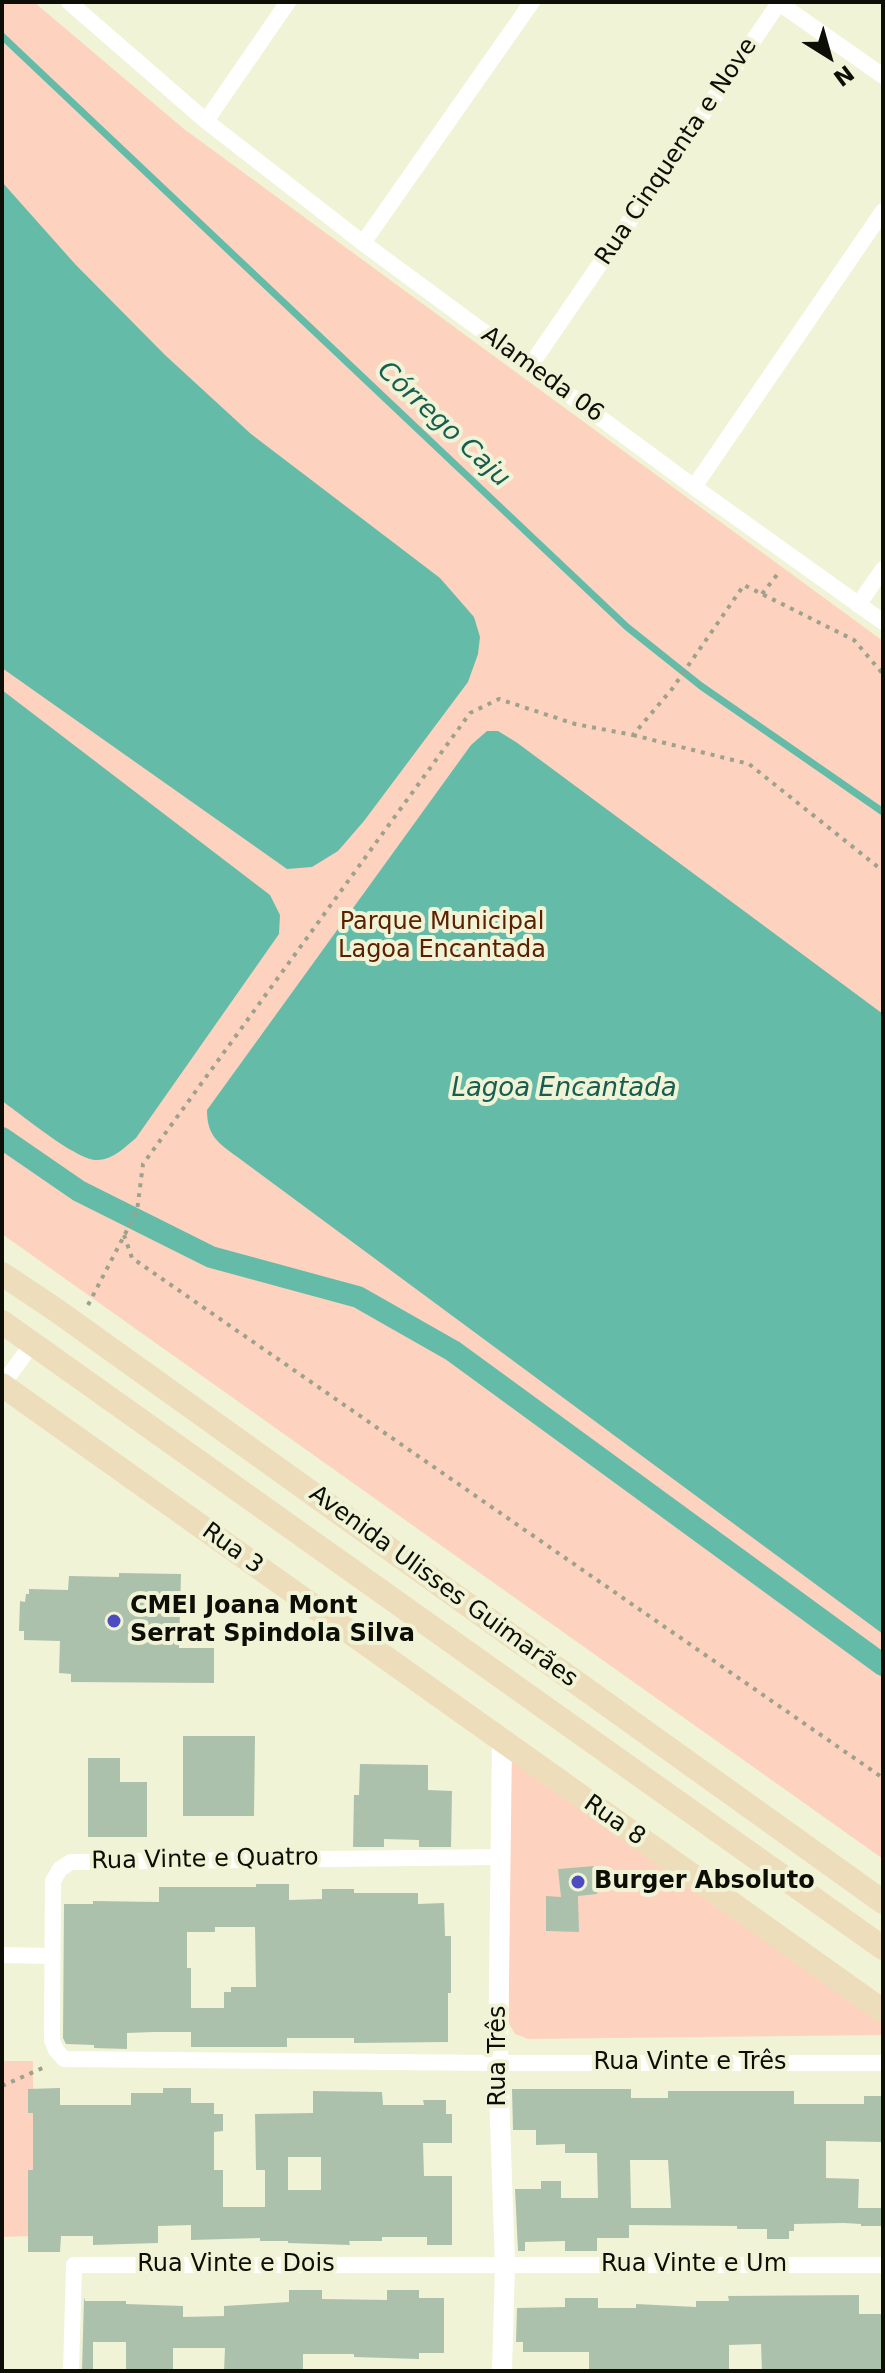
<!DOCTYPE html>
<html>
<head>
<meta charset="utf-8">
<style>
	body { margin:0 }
	#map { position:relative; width:885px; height:2373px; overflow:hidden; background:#f0f3d6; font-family:"DejaVu Sans",sans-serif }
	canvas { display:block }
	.frame { position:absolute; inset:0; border:4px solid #0d0e05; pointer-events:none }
	.north { position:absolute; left:789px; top:16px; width:80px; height:80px; -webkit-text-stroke:6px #f0f3d6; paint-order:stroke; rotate:143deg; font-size:22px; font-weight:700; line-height:32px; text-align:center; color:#0d0e05 }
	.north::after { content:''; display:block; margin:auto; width:28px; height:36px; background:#0d0e05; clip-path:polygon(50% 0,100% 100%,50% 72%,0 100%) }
</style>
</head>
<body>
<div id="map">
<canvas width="885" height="2373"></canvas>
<div class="frame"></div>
<div class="north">N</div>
</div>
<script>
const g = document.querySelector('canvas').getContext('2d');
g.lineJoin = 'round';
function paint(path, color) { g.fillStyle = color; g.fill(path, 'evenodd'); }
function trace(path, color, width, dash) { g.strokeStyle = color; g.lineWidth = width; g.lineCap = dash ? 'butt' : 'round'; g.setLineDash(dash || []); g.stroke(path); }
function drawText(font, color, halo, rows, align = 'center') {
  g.font = font + ' "DejaVu Sans",sans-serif'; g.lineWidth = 8; g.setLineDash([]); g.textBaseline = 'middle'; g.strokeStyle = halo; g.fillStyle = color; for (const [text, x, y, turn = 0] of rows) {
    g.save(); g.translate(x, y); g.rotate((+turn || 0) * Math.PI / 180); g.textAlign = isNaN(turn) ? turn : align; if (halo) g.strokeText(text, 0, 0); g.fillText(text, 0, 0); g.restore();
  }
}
paint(new Path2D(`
	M2,2H34L184,129L883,641V1859L2,1234Z
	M513,1760L883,2020V2035L528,2039L515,2034L508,2022L511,1763Z
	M2,2061H33V2236L2,2237Z`), '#fdd3c0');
paint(new Path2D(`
	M2,182L75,264L165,355L251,434L440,578L474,617L480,637L478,654L468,682L364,821L338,851L312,867L287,869L2,668Z
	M2,690L270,895L280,915L279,934L136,1138C125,1147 114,1159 98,1160C78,1162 21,1114 2,1101Z
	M487,731H498L516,742L883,1014V1634L236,1156C217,1142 207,1135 207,1110L471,745Z`), '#64bba8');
trace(new Path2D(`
	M2,36L627,627L701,686L883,812`), '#64bba8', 7);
trace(new Path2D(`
	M2,1138L79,1191L211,1257L358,1297L453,1351L883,1665`), '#64bba8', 22);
paint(new Path2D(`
	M119,1573L181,1574L179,1648H214V1683L71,1682V1674L59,1673L60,1641L24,1640V1631H19L20,1601L25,1602L26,1594H29V1589L68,1590L69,1576L119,1577Z
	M183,1736H255L254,1816H183Z
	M88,1758H120V1782H147V1837H88Z
	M360,1764L428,1765V1790L452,1791L451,1847H419V1840L384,1839V1847H353L354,1795H359Z
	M594,1866L597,1894L578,1896L579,1932L546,1931V1896L561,1897L558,1869Z
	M256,1884H289V1900L322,1899V1889H354V1893H418V1904L444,1903L445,1936H451V1993H448V2042L354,2043V2038H287V2047H191V2032H154L127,2033V2049L94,2048V2045L66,2044L63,2038L64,1904H93V1901L159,1902V1887H256ZM215,1927H255L256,1987H231V1992H224V2008H191V1968H187V1932H215Z
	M60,2088V2105H131V2093H163V2088H191V2103H214V2114H223V2131L214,2132V2170H223V2207H265V2170H256L255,2114L313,2113V2091L382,2092L383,2105H424L423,2100H446V2114H452V2143H423L424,2176H452V2245H427V2237H382V2241H349L350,2245L288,2243V2241H260V2238L191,2240V2225L158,2226V2243L93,2245V2236H61L60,2252H28V2170H33V2113H28V2089ZM288,2157H321V2190H288Z
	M512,2089H631V2098H668V2091H794V2104H864V2096H883V2142L826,2141V2178L859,2179L858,2208H883V2226H861V2224L844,2223L794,2224V2231H789V2239H767V2229H737V2226L629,2225V2238H597V2251H565V2241L525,2242V2251H518L515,2189H541V2181H561V2198H598L597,2153H565V2144L536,2145V2130H513ZM630,2160H668L671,2208H631Z
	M289,2290H322V2299L387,2300V2290H419V2298H444V2353H419V2359L354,2357V2354H303V2371H224L225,2348H173V2371H126V2342H93V2371H82L84,2297L85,2301H126V2304L183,2306V2317L224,2316V2306L289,2302Z
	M859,2295V2314H883V2371H762L761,2344L729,2345V2371H589V2352H523V2342H516L517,2308L565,2307V2298H598V2308H636V2304L696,2307V2301H729L728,2296Z`), '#acc1ac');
trace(new Path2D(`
	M762,594L780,571
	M633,735L749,764L883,871
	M124,1235L132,1258L883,1778
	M88,1305L137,1211L143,1164L470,713L499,699L575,724L633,735L672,689L744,585L854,640L883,674
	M2,2086L47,2066`), '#9ea18b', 4, [4, 6]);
trace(new Path2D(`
	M69,2L206,121L363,243L694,487L883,622
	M206,121L288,2
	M363,243L532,2
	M530,366L779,3L883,76
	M694,487L883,211
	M858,605L883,569
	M2,1385L33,1343
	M501,1857L71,1862L60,1869L53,1881L52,2040L56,2050L64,2059L498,2063H883
	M2,1955L51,1956
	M71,2371L74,2265H883`), '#fff', 16);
trace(new Path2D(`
	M502,1741L498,2063L505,2266L502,2371`), '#fff', 20);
trace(new Path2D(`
	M2,1274L56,1310L883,1902
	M2,1322L883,1948
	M2,1385L883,2011`), '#edddba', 24);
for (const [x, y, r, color] of [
	[114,1621,8,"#4c4bc1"],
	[578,1882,8,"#4c4bc1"]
]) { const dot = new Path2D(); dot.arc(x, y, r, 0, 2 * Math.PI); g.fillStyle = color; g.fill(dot); trace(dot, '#f0f3d6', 3); }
drawText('24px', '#0d0e05', '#f0f3d6', [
	["Rua Cinquenta e Nove",677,152,-56],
	["Alameda 06",542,375,36],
	["Rua 3",232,1549,36],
	["Avenida Ulisses Guimarães",443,1587,36],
	["Rua 8",614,1821,35],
	["Rua Vinte e Quatro",205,1860,-1],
	["Rua Três",499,2056,-90],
	["Rua Vinte e Três",690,2063],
	["Rua Vinte e Dois",236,2265],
	["Rua Vinte e Um",694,2265]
]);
drawText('24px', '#5a2000', '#f0f3d6', [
	["Parque Municipal",442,923],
	["Lagoa Encantada",442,951]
]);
drawText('bold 24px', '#0d0e05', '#f0f3d6', [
	["CMEI Joana Mont",130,1607],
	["Serrat Spindola Silva",130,1635],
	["Burger Absoluto",594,1882]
], 'left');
drawText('italic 26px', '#165e51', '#f0f3d6', [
	["Córrego Caju",443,425,43],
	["Lagoa Encantada",564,1089]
]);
</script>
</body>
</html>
